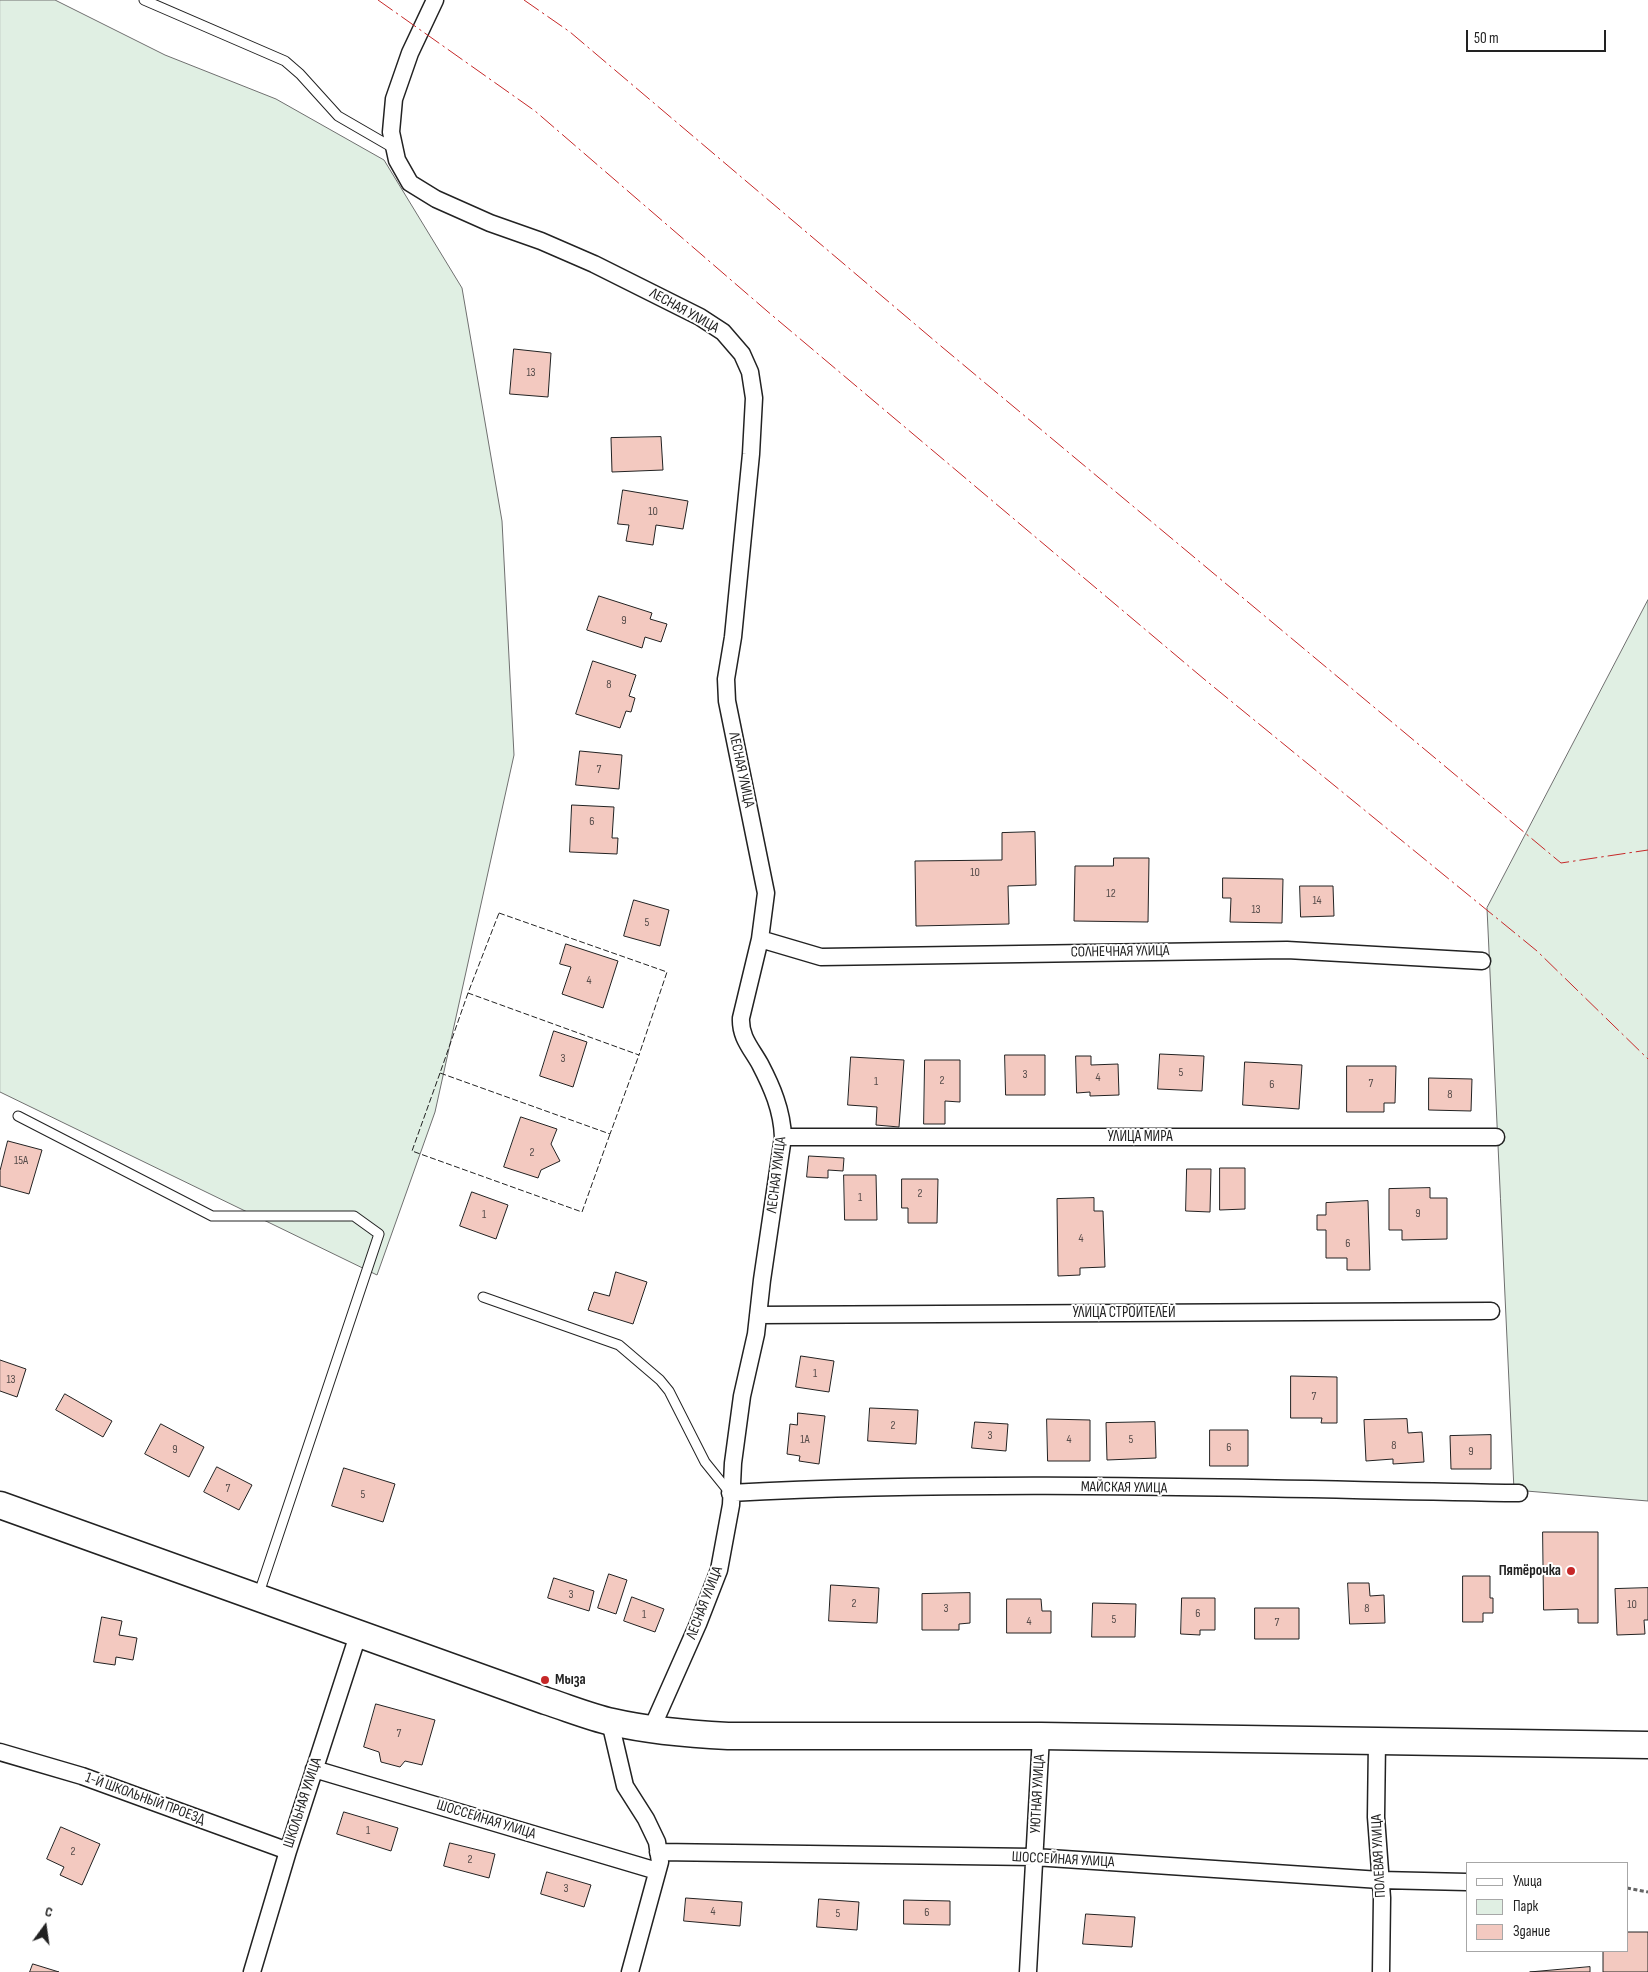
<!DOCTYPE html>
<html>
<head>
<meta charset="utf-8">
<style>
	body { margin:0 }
	#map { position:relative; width:1648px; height:1972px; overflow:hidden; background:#fff; font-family:"Sofia Sans Condensed",sans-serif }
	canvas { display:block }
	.legend { position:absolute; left:1466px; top:1862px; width:162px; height:90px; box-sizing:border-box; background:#fff; border:1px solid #a7a7a7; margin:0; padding:6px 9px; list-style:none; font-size:15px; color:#222 }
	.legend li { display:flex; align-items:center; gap:10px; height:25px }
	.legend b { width:25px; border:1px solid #a7a7a7 }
	.north { position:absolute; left:20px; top:1902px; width:50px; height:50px; -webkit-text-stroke:4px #fff; paint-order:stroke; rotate:14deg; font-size:14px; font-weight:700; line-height:20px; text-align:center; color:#222 }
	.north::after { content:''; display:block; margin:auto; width:18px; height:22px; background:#222; clip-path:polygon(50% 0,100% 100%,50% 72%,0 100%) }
	.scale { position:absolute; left:1466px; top:30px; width:140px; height:22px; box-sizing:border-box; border:2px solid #222; border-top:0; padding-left:6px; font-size:15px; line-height:18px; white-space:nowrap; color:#222; -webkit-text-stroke:4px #fff; paint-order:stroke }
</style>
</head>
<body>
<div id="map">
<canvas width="1648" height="1972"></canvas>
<ul class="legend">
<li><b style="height:6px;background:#fff"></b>Улица</li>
<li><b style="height:14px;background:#e0efe3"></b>Парк</li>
<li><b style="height:14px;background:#f3c9c0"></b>Здание</li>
</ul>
<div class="north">С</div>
<div class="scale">50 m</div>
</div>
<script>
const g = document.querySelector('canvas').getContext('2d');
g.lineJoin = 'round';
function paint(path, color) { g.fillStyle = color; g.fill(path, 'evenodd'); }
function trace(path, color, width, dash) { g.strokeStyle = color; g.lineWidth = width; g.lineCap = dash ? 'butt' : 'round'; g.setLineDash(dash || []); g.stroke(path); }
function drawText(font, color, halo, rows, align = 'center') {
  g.font = font + ' "Sofia Sans Condensed",sans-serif'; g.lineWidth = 4; g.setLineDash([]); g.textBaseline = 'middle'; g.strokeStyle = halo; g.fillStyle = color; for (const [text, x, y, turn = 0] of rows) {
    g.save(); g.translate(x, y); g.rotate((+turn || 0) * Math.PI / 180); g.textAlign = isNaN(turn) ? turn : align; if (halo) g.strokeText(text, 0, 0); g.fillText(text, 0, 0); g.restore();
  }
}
const green = new Path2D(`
	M0,0H55L165,55L276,99L384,160L462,288L502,521L514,755L435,1112L377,1275L0,1092Z
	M1648,600V1501L1514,1490L1487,908Z`);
paint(green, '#e0efe3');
trace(green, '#6f6f6f', 1);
const building = new Path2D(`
	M514,349L551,353L548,397L510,394Z
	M661,437L663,470L612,472L611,438Z
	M623,490L688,501L683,529L656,525L653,545L626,541L629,525L618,524Z
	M599,596L652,613L650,619L667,624L661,642L645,637L642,648L587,630Z
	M593,661L636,675L629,696L635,698L631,712L626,711L620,728L576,714Z
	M580,751L622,755L619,789L576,785Z
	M572,805L614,807L612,838H618L617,854L570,852Z
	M1035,832L1036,885L1008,886L1009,924L916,926L915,861L1002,860V833Z
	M1114,858H1149L1148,922L1074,921L1075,866H1113Z
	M1223,878L1283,879L1282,923L1230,922L1231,898H1223Z
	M1300,886H1333L1334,916L1301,917Z
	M634,900L669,910L660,946L624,936Z
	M566,944L618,961L603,1008L562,994L571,967L560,964Z
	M554,1031L587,1042L573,1087L540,1076Z
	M1160,1054L1204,1056L1202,1091L1158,1089Z
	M1005,1055H1045V1095H1006Z
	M1076,1056H1091V1065L1118,1064L1119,1095L1090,1096V1092L1077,1093Z
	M851,1057L904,1060L899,1127L876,1125L877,1107L848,1105Z
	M925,1060H960V1102L945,1101V1124H924Z
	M1245,1062L1302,1065L1299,1109L1243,1105Z
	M1347,1066H1396L1395,1103H1384V1112H1347Z
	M1429,1078L1472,1079L1471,1111L1429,1110Z
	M521,1117L557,1129L551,1144L560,1161L541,1170L538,1178L504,1167Z
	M8,1141L42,1150L29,1194L0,1186V1171Z
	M809,1156L844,1158L843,1171L828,1170V1178L807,1177Z
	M1220,1168H1245V1209L1220,1210Z
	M1187,1169H1211L1210,1212L1186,1211Z
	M844,1175H876L877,1220H845Z
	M902,1179H938L937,1223H908V1208H902Z
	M1430,1188V1198H1447V1239L1402,1240V1230H1389V1189Z
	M472,1192L508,1205L496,1239L460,1226Z
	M1094,1198V1211H1103L1105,1267L1080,1268V1275L1058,1276L1057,1199Z
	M1368,1201L1370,1270H1347V1258H1326V1230H1317V1215H1326V1203Z
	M616,1272L647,1282L633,1324L588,1310L594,1292L609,1296Z
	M801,1356L834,1361L829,1392L796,1387Z
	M0,1360L26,1369L17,1397L0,1391Z
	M1291,1376L1337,1377V1423H1321L1322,1418H1291Z
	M65,1394L112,1421L103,1437L56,1410Z
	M870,1408L918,1410L916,1444L868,1441Z
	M798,1413L825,1416L819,1464L799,1461L800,1456L787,1454L790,1424L797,1425Z
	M1047,1419L1090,1420V1461H1048Z
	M1407,1419L1408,1433L1422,1432L1424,1462L1393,1464V1459L1366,1461L1364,1420Z
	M975,1422L1008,1424L1006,1451L972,1448Z
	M1155,1422L1156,1458L1107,1460L1106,1423Z
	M161,1424L204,1447L189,1477L145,1454Z
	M1210,1430H1248V1466H1210Z
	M1491,1435V1469H1451L1450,1436Z
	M217,1467L252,1485L239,1510L204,1492Z
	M344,1468L395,1484L383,1522L332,1506Z
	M1543,1532H1598V1623H1578V1609L1544,1610Z
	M609,1574L627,1580L616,1614L598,1608Z
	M1463,1576H1490V1598H1493V1613H1483V1622H1463Z
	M554,1578L594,1591L589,1611L548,1598Z
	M1348,1583H1369L1370,1596L1384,1595L1385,1623L1350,1624Z
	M831,1585L879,1588L877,1623L829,1621Z
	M1648,1588V1620H1644L1645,1634L1617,1635L1615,1589Z
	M970,1593V1623L959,1624V1630H922V1594Z
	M632,1597L664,1609L655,1632L624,1621Z
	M1182,1598H1215V1630H1200V1635L1181,1634Z
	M1007,1599H1041L1042,1611H1051V1633H1007Z
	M1093,1603L1136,1604L1135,1637H1092Z
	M1255,1608H1299V1639H1255Z
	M102,1617L122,1621L119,1635L137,1638L133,1660L116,1657L115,1665L94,1662Z
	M376,1704L435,1720L422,1765L405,1761L400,1767L381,1762L379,1752L364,1747Z
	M344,1812L398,1828L391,1851L337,1834Z
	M61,1827L100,1844L82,1885L60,1875L64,1867L47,1859Z
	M450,1843L495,1854L489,1878L444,1866Z
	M547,1872L591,1885L584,1907L541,1894Z
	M686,1898L742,1902L740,1926L684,1921Z
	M819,1899L859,1902L857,1930L817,1927Z
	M904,1900L950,1901V1925L904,1924Z
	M1086,1914L1135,1917L1132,1947L1083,1944Z
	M1627,1932H1648V1972H1603V1951H1627Z
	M33,1964L59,1972H30Z
	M1590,1967V1972H1530Z`);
paint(building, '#f3c9c0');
trace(building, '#222', 1);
const lane = new Path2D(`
	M144,0L285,61L300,74L338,116L395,149
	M18,1116L212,1216H354L379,1234L258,1596
	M483,1297L619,1345L660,1380L669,1391L705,1462L730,1493`);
const street = new Path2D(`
	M435,0L410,53L394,99L391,132L397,160L410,183L436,199L490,223L541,241L594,264L700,317L723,332L742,354L750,372L754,398L751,454L733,637L726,679L727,701L766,893L760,939L741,1018C740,1037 751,1048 760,1064C772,1087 782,1110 783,1137L762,1280L756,1334L742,1396L733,1463L731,1505L719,1570L698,1624L651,1730
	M760,939L821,957L1287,950L1482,961
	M783,1137H1496
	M758,1315L1491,1311
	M730,1493C992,1479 1257,1489 1519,1493
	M610,1722L625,1786L646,1819L657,1842L660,1862L630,1972
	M1377,1741L1376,1817L1382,1898L1381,1972
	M0,1752L82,1776L288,1851
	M314,1769L657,1871
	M658,1852L1034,1857L1380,1880L1467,1882
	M252,1972L288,1851L358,1635
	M1028,1972L1041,1736`);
const primary = new Path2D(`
	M0,1505L546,1701C568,1708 590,1717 612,1722C651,1731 689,1734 728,1736H1041L1648,1745`);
trace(lane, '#222', 11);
trace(street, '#222', 19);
trace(primary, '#222', 29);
trace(new Path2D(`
	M1627,1888L1648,1892`), '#646464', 3, [4, 2.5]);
trace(lane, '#fff', 9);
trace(street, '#fff', 16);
trace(primary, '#fff', 26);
trace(new Path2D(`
	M499,913L667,972L639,1055L468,993Z
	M468,993L440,1073L610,1134L639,1055
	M440,1073L412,1151L582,1212L610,1134`), '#222', 1, [6, 2.5]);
trace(new Path2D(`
	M378,0L535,111L767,311L1204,679L1537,951L1648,1059
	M524,0L570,32L942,347L1561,863L1648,850`), '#c62828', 1, [18, 4, 2.5, 4]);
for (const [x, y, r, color] of [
	[1571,1571,5,"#c62828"],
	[545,1680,5,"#c62828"]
]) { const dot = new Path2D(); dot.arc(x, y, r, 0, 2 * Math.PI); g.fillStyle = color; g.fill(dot); trace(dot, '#fff', 2); }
drawText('12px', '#564c4a', null, [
	["13",531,373],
	["10",653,512],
	["9",624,621],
	["8",609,685],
	["7",599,770],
	["6",592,822],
	["10",975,873],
	["12",1111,894],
	["14",1317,901],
	["13",1256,910],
	["5",647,923],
	["4",589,981],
	["3",563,1059],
	["5",1181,1073],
	["3",1025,1075],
	["4",1098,1078],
	["2",942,1081],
	["1",876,1082],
	["7",1371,1084],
	["6",1272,1085],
	["8",1450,1095],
	["2",532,1153],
	["15А",21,1161],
	["2",920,1194],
	["1",860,1198],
	["9",1418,1214],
	["1",484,1215],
	["4",1081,1239],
	["6",1348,1244],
	["1",815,1374],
	["13",11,1380],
	["7",1314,1397],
	["2",893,1426],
	["3",990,1436],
	["1А",805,1440],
	["4",1069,1440],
	["5",1131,1440],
	["8",1394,1446],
	["6",1229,1448],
	["9",175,1450],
	["9",1471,1452],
	["7",228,1489],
	["5",363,1495],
	["3",571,1595],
	["2",854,1604],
	["10",1632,1605],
	["3",946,1609],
	["8",1367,1609],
	["6",1198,1614],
	["1",644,1615],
	["5",1114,1620],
	["4",1029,1622],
	["7",1277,1623],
	["7",399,1734],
	["1",368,1831],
	["2",73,1852],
	["2",470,1860],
	["3",566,1889],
	["4",713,1912],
	["6",927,1913],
	["5",838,1914]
]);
drawText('15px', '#222', '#fff', [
	["ЛЕСНАЯ УЛИЦА",684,311,29],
	["ЛЕСНАЯ УЛИЦА",741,770,78],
	["СОЛНЕЧНАЯ УЛИЦА",1120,952,-1],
	["УЛИЦА МИРА",1140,1137],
	["ЛЕСНАЯ УЛИЦА",777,1175,-83],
	["УЛИЦА СТРОИТЕЛЕЙ",1124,1313],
	["МАЙСКАЯ УЛИЦА",1124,1488,1],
	["ЛЕСНАЯ УЛИЦА",705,1603,-69],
	["УЮТНАЯ УЛИЦА",1038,1794,-87],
	["1-Й ШКОЛЬНЫЙ ПРОЕЗД",145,1799,20],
	["ШКОЛЬНАЯ УЛИЦА",303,1803,-72],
	["ШОССЕЙНАЯ УЛИЦА",486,1820,17],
	["ПОЛЕВАЯ УЛИЦА",1379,1856,-93],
	["ШОССЕЙНАЯ УЛИЦА",1063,1860,3]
]);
drawText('bold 15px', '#222', '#fff', [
	["Пятёрочка",1561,1571],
	["Мыза",555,1680,"left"]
], 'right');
</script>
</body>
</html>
